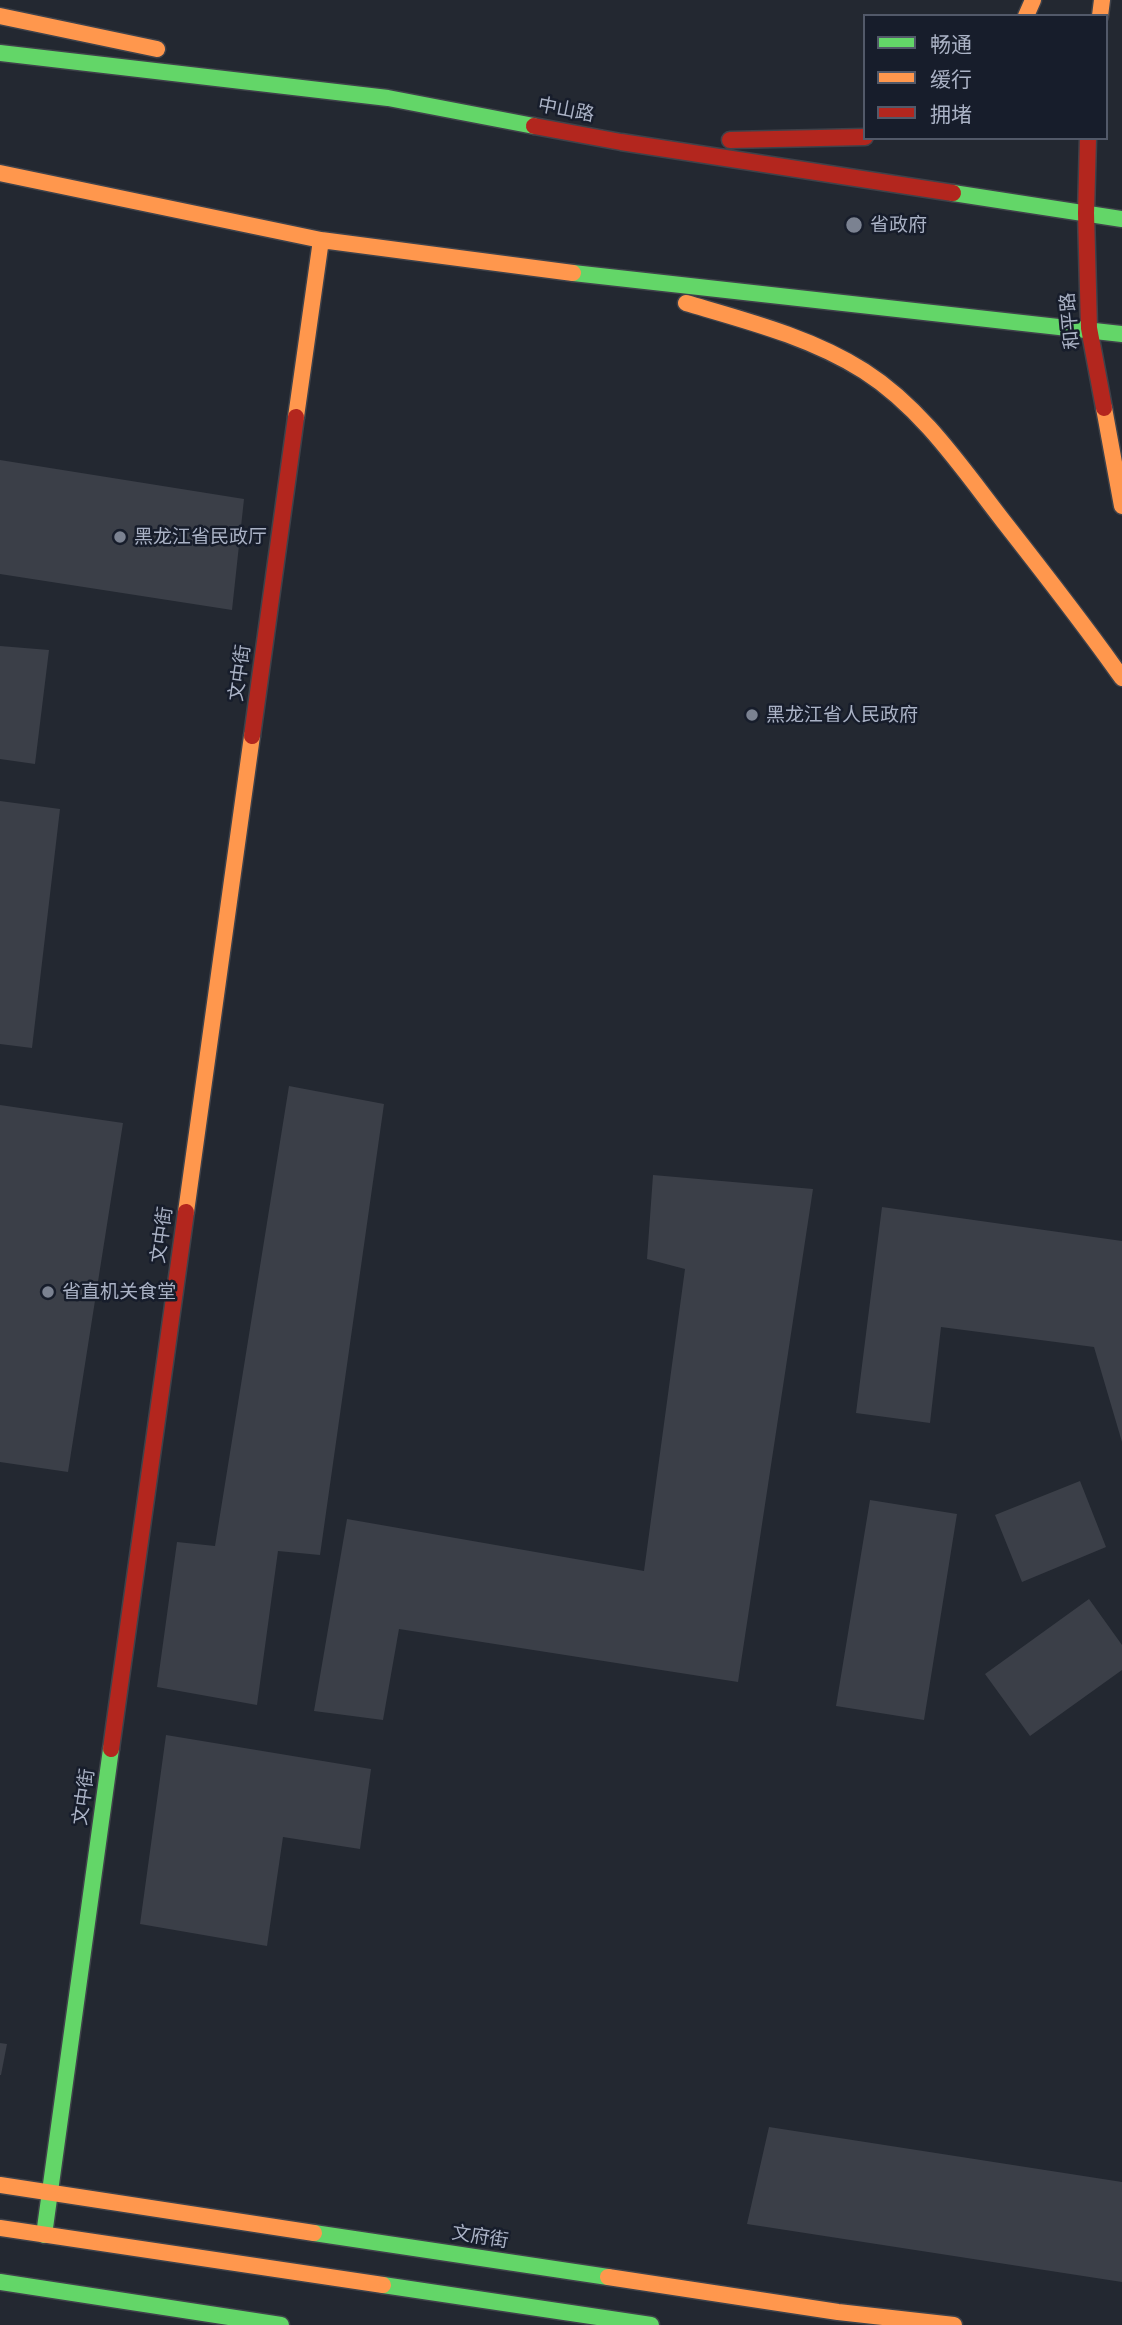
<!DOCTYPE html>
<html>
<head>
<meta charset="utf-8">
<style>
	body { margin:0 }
	#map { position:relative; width:1122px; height:2325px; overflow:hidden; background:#232831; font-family:"Public Sans","Noto Sans SC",sans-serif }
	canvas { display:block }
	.legend { position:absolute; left:863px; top:14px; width:245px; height:126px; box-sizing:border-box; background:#171d2b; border:2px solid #525969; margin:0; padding:9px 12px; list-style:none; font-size:21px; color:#aab2c5 }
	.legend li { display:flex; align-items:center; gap:14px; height:35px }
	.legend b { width:35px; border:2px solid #525969 }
</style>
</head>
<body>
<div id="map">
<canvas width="1122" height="2325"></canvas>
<ul class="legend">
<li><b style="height:9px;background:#63d668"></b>畅通</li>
<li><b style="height:9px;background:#ff974d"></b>缓行</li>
<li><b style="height:9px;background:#b3261e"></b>拥堵</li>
</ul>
</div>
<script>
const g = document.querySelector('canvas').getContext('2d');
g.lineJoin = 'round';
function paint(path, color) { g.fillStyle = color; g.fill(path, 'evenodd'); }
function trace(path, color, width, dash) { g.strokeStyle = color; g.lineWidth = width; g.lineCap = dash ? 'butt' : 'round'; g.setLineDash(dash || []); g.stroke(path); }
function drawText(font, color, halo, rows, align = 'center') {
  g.font = font + ' "Public Sans","Noto Sans SC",sans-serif'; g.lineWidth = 5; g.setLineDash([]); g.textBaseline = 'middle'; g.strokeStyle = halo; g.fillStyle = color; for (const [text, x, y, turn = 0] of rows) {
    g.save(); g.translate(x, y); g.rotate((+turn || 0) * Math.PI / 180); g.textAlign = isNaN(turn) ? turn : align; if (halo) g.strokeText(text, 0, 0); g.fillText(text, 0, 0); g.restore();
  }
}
paint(new Path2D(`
	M0,460L244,499L232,610L0,574Z
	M0,646L49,650L35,764L0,759Z
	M0,801L60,809L32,1048L0,1044Z
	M289,1086L384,1104L320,1555L278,1551L257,1705L157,1687L177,1542L215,1546Z
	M0,1105L123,1123L68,1472L0,1462Z
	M653,1175L813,1189L738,1682L399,1629L383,1720L314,1711L347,1519L644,1571L685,1269L647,1259Z
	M882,1207L1122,1241V1442L1094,1347L941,1327L930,1423L856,1413Z
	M1080,1481L1106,1547L1022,1582L995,1515Z
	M870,1500L957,1514L924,1720L836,1706Z
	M1089,1599L1122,1645V1670L1030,1736L985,1674Z
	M166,1735L371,1769L360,1849L283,1837L267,1946L140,1924Z
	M0,2043L7,2044L1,2075H0Z
	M769,2127L1122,2182V2282L747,2224Z`), '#3b3f48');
const fast = new Path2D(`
	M0,53L388,98L534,126
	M953,193L1122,219
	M573,273L1122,334
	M314,2233L608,2277
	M44,2235L111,1749
	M0,2282L281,2325
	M383,2285L651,2325`);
const slow = new Path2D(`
	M0,16L157,49
	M1026,16L1033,0
	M1100,16L1102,0
	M0,173L321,240L573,273
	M686,303C747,321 810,337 864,371C922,408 962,468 1004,522C1044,573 1084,624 1122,678
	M1104,408L1122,506
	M296,417L321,240
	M186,1212L252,736
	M0,2185L314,2233
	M0,2228L383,2285
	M608,2277L838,2312L954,2325`);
const jam = new Path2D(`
	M534,126L621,142L953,193
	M1088,138L1086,213L1089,328L1104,408
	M730,140L865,137
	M252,736L296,417
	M111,1749L186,1212`);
trace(fast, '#3f424a', 19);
trace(slow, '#3f424a', 19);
trace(jam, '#3f424a', 19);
trace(fast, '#63d668', 16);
trace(slow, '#ff974d', 16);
trace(jam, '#b3261e', 16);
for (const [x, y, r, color] of [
	[854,225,9,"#7b8291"],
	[120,537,7,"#7b8291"],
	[752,715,7,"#7b8291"],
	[48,1292,7,"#7b8291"]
]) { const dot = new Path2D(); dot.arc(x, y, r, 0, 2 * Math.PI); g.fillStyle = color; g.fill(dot); trace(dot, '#171d2b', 2.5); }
drawText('19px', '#aab2c5', '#171d2b', [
	["中山路",566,110,11],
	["和平路",1070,321,-95],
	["文中街",240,673,-82],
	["文中街",162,1235,-82],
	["文中街",84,1797,-82],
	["文府街",480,2237,9]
]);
drawText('19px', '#aab2c5', '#171d2b', [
	["省政府",870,225],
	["黑龙江省民政厅",134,537],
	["黑龙江省人民政府",766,715],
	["省直机关食堂",62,1292]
], 'left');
</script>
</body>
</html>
